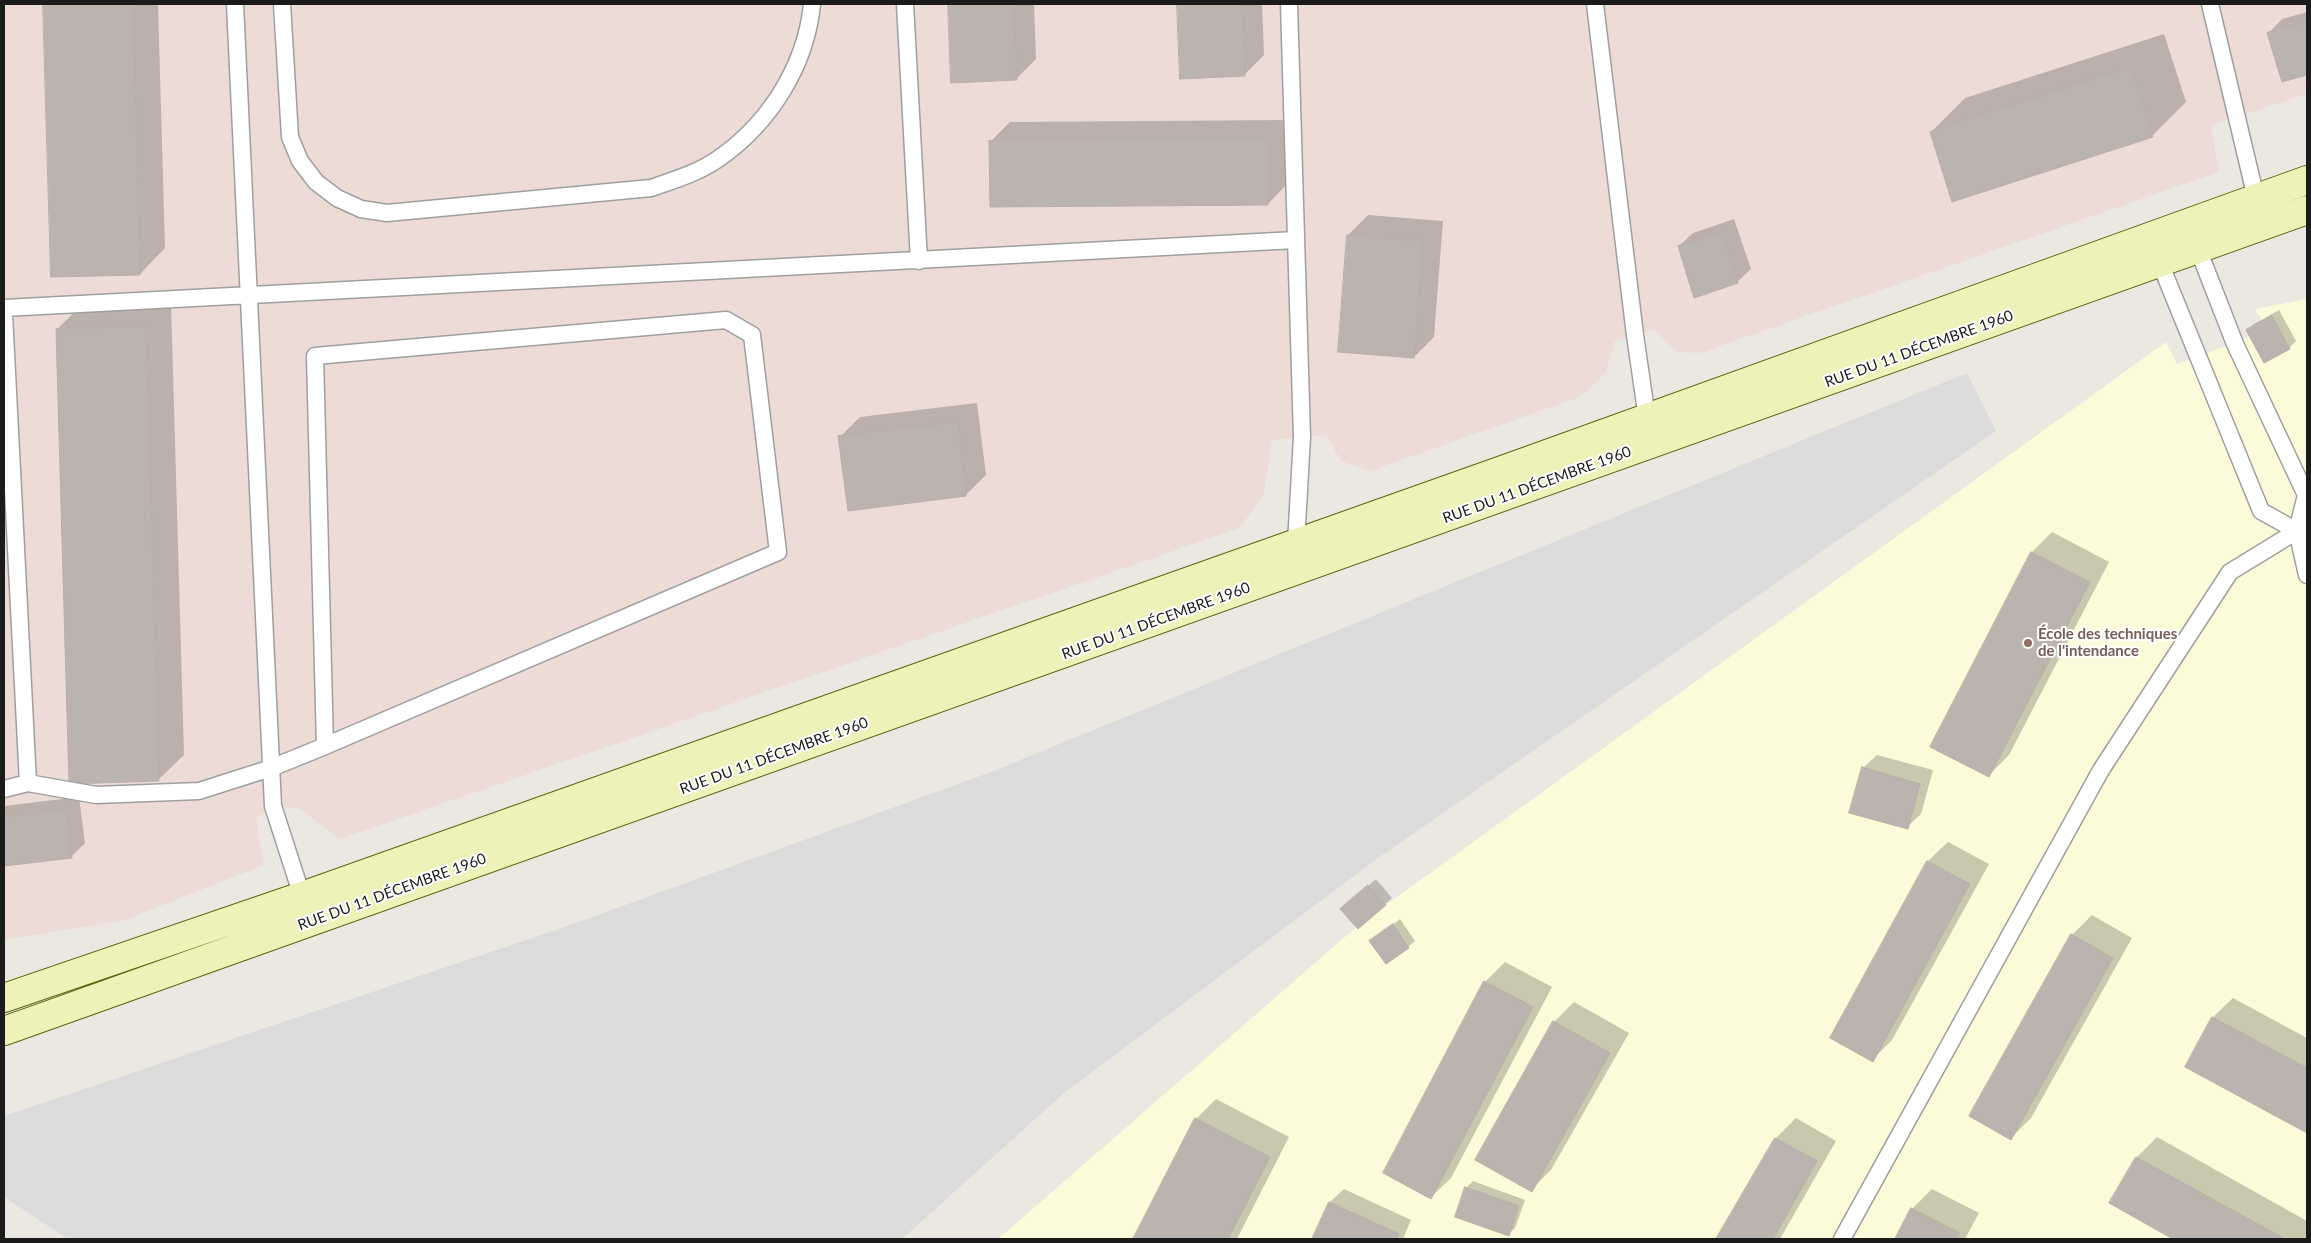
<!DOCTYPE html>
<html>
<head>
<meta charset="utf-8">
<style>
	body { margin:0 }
	#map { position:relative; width:2311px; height:1243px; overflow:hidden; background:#ebe8e1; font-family:Lato,sans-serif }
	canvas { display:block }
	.frame { position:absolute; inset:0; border:5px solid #1b1b1b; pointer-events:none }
</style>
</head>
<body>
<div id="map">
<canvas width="2311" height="1243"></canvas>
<div class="frame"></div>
</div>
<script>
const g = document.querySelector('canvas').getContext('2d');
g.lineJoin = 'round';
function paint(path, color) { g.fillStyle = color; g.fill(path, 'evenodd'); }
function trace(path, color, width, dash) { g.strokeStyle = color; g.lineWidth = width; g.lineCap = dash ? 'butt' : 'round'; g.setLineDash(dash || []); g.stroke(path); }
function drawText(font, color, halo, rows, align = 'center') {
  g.font = font + ' Lato,sans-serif'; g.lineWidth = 4; g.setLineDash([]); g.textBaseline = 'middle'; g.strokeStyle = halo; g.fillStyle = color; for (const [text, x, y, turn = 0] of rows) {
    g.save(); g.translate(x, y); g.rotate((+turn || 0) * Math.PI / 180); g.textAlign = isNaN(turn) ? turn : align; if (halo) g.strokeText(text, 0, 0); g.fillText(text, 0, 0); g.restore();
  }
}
paint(new Path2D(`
	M2307,299V1239H998L1361,923L2166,342L2177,364L2268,331L2255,309Z`), '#fbfbda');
paint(new Path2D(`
	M4,4H2307V94L2211,125L2219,172L1700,353L1677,352L1654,330L1615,341L1606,372L1580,397L1370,471L1341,461L1326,435L1272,440L1264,493L1240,528L340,839L300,809L273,806L256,819L264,865L122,921L4,940Z`), '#ecdcd5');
paint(new Path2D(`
	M1967,373L1996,431L1378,858L1063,1094L902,1239H68L4,1197V1116L562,928L991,772Z`), '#dbdbdb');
paint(new Path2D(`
	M44,4H158L165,248L140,274L52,276Z
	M949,4H1034L1036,59L1016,79L953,82Z
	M1178,4H1262L1264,55L1244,75L1181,78Z
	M2307,12V74L2283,81L2269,33L2282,19Z
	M2164,34L2186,102L2152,136L1931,132L1965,98Z
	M1287,120V184L1268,204L990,142L1010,122Z
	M1368,215L1443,221L1434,337L1414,357L1348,235Z
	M1734,219L1751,269L1737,282L1679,246L1693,233Z
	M171,302L184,755L158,780L57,329L83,304Z
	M2279,310L2296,341L2289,348L2248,330L2254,324Z
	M977,403L986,475L966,495L840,437L860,417Z
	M2052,532L2109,562L2009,755L1989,775L1932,746L2032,552Z
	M1877,755L1933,770L1921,814L1907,827L1863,768Z
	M79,797L85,843L71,857L4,865V806Z
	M1948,842L1989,864L1892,1040L1872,1060L1831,1037L1928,861Z
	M1376,879L1392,898L1385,904L1348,903Z
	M2092,915L2132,938L2031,1118L2011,1138L2072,935Z
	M1400,919L1415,941L1408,947L1371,941Z
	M1505,962L1552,987L1451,1178L1431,1197L1485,982Z
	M2233,998L2307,1038V1132L2186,1066L2213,1017Z
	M1574,1002L1629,1033L1551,1170L1531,1190L1554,1022Z
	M1216,1099L1289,1137L1237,1239H1134L1196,1119Z
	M1796,1118L1836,1141L1780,1239H1718L1776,1138Z
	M2157,1137L2307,1221V1239H2176L2111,1203L2137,1157Z
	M1473,1181L1525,1200L1515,1228L1508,1235L1456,1216L1467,1187Z
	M1344,1189L1411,1220L1403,1239H1313L1330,1202Z
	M1932,1189L1979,1213L1965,1239H1897L1912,1209Z`), '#0003');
const building = new Path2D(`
	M43,4H133L140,275L51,277Z
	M948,4H1013L1017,80L951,83Z
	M1177,4H1242L1245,76L1180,79Z
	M2307,21V75L2282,82L2267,33Z
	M2130,67L2153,137L1952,202L1930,132Z
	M1268,139V205L990,207L989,141Z
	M1721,232L1738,283L1694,298L1678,246Z
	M1347,235L1423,241L1414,358L1338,352Z
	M2272,316L2290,349L2264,363L2246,330Z
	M146,327L159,781L69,784L56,329Z
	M958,422L966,496L848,511L838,436Z
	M2031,552L2090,582L1989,777L1930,747Z
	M1862,767L1920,784L1908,829L1849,813Z
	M66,810L72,858L4,866V817Z
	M1927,861L1970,884L1873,1062L1830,1038Z
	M1368,885L1386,905L1358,929L1340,909Z
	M1393,924L1409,948L1386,964L1369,941Z
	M2071,934L2113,958L2011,1140L1969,1116Z
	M1484,981L1533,1007L1431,1199L1383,1173Z
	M2212,1017L2307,1068V1133L2185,1067Z
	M1553,1021L1610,1053L1532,1192L1475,1160Z
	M1195,1118L1270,1157L1228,1239H1133Z
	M1775,1138L1817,1161L1773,1239H1716Z
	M2136,1157L2285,1239H2173L2109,1203Z
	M1465,1187L1519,1206L1509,1236L1455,1217Z
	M1329,1202L1399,1234L1396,1239H1312Z
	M1911,1208L1960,1233L1957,1239H1895Z`);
paint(building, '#bbb4ae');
trace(building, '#bbafa5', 1);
const lane = new Path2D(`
	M235,4L273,806L302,896
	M282,4L290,137L300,161L316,182L337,198L361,209L387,213L651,188C674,180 698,173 718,159C769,124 806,66 812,4
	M905,4L919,261
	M1289,4L1302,437L1296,543
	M1595,4L1635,335L1647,418
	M2210,4L2256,198
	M2198,249L2235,344L2306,495L2297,531L2307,575
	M2160,263L2261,511L2297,531
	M4,308L1296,240
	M4,314L28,783L4,789
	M28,783L96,795L199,791L271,768L325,746L778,552L752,335L726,320L315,356L325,746
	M1842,1239L2101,770L2230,572L2297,531L2307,529`);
const secondary = new Path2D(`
	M4,998L302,896L1511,467L2307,180
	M4,1031L2307,210`);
trace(lane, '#9f9f9f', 19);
trace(secondary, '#5a650e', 30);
trace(lane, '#fff', 16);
trace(secondary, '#eef2b8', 28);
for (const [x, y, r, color] of [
	[2028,643,5,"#8d6e63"]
]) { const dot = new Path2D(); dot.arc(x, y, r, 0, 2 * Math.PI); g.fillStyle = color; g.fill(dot); trace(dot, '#fff', 2); }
drawText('15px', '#1b1b1b', '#fff', [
	["RUE DU 11 DÉCEMBRE 1960",1919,349,-20],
	["RUE DU 11 DÉCEMBRE 1960",1537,485,-20],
	["RUE DU 11 DÉCEMBRE 1960",1156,621,-20],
	["RUE DU 11 DÉCEMBRE 1960",774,756,-20],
	["RUE DU 11 DÉCEMBRE 1960",392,892,-20]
]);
drawText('bold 15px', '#785e54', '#fff', [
	["École des techniques",2038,634],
	["de l'intendance",2038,651]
], 'left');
</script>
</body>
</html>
